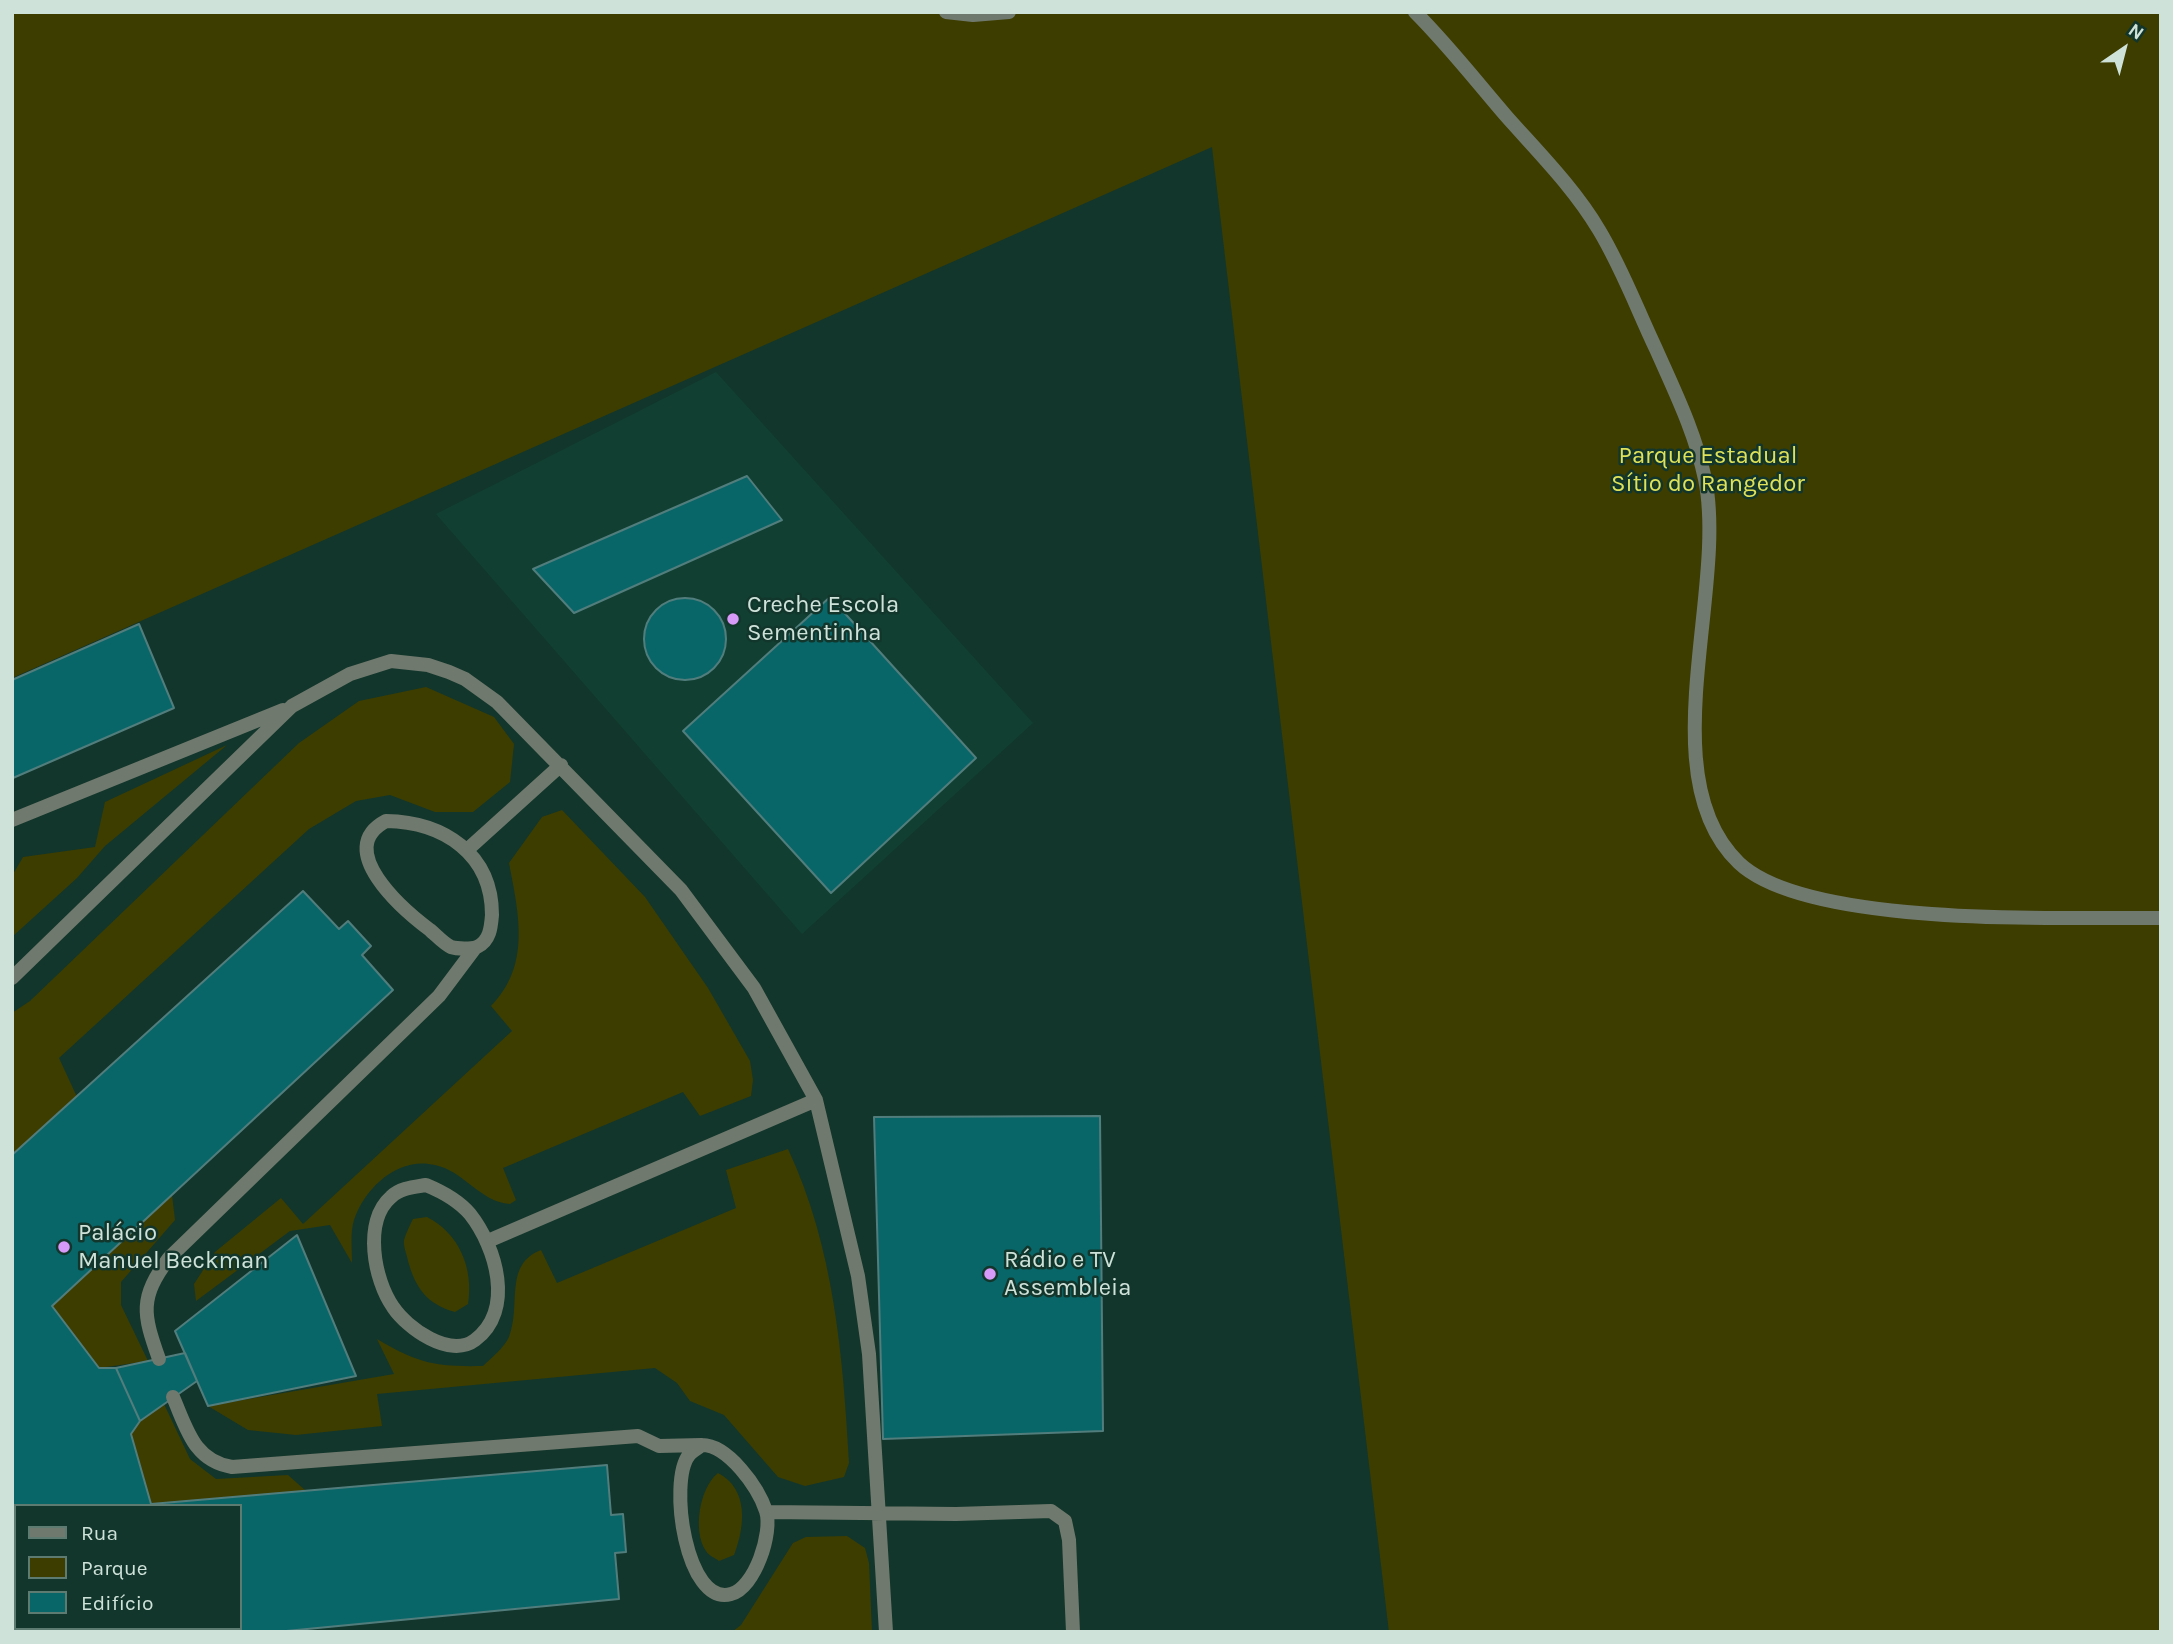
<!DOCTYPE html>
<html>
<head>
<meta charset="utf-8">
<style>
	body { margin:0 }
	#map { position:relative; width:2173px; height:1644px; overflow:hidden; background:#12362b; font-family:Karla,sans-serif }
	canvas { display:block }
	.frame { position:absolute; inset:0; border:14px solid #cfe2da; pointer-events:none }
	.legend { position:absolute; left:14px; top:1504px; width:228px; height:126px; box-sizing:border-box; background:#12362b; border:2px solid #5e7b71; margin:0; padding:9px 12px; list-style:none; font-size:21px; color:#cfe2da }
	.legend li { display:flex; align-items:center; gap:14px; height:35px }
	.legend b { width:35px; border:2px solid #5e7b71 }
	.north { position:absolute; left:2089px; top:14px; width:70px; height:70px; -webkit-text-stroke:5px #12362b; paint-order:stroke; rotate:35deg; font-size:19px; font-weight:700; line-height:28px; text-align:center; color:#cfe2da }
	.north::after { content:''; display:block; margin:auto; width:24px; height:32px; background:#cfe2da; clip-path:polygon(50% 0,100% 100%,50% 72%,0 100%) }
</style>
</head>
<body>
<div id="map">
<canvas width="2173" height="1644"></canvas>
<div class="frame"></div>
<ul class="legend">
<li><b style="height:9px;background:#70796e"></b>Rua</li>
<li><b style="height:19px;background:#3d3d00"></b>Parque</li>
<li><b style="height:19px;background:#096668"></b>Edifício</li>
</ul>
<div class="north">N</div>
</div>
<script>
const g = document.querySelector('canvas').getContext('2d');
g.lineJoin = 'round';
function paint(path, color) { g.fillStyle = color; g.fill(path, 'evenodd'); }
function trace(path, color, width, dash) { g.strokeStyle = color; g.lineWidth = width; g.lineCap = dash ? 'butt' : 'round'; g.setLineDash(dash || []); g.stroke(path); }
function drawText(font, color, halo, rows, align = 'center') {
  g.font = font + ' Karla,sans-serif'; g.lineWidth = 5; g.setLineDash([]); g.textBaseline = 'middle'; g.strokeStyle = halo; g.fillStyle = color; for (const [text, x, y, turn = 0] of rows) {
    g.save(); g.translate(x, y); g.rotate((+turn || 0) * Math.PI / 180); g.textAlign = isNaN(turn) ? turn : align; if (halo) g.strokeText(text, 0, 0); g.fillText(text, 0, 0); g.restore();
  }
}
paint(new Path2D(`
	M716,372L1033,723L802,934L436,514Z`), '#114032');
paint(new Path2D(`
	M12,12H2161V1632H1389L1212,147L12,678Z
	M426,687L494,717L514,744L510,782L473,812H435L390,795L356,801L309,829L59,1058L77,1097L12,1155V1013L30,1001L299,743L359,701Z
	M227,745L105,846L77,878L12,937V876L23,857L95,847L105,802Z
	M562,810L645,897L708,988L750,1061L753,1080L751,1096L700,1116L683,1092L503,1168L516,1200L510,1204C480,1202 464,1171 435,1165C399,1156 365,1187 354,1220C350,1232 352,1250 352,1263L330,1225L290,1231L196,1301L194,1284L215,1252L281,1198L303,1224L512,1031L491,1006C531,965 519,915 509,863L542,817Z
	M788,1149C834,1247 843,1356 849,1463L844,1477L805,1486L778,1477L724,1415L690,1401L677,1383L655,1368L377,1394L382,1426L296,1435L248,1430L208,1406L394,1374L377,1339C418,1363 434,1367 483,1366C491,1358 504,1348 509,1337C522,1305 503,1265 541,1250L557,1283L736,1208L726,1170Z
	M172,1195L175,1220L121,1282V1305L148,1361L99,1368L52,1306Z
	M427,1217C459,1233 474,1269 468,1304L455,1312C427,1304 416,1289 408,1261C407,1255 403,1246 404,1240C406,1233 410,1225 413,1219Z
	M164,1404L190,1459L216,1479L288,1475L306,1491L151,1504L131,1434L140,1421Z
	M718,1473C749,1489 745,1527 734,1555L719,1561C715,1558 708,1555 706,1551C692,1531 700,1487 718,1473Z
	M847,1536L865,1548L869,1563L872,1632H732L741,1625L793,1543L806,1537Z`), '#3d3d00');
const building = new Path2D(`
	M747,476L782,520L574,613L533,569Z
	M830,597L976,758L831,893L683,731Z
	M644 639a41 41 0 1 1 82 0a41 41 0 1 1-82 0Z
	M139,624L174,708L13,778L12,680Z
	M303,891L339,929L348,921L371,946L362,955L393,990L52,1306L99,1368H116L140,1421L131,1434L151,1504L607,1465L611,1515L623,1514L626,1552L615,1553L619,1599L276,1632H127V1628H240V1506H16V1628H49L51,1632H12V1155Z
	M1100,1116L1103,1431L883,1439L874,1117Z
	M297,1235L356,1376L208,1406L175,1331Z
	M185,1353L197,1381L140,1421L116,1368Z`);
paint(building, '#096668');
trace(building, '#527d7d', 2);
trace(new Path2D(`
	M12,820L283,710
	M386,821C444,822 492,854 492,915C491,927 490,941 477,947C472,949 457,949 451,947C444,944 436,935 430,930C402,909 333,849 386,821Z
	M467,850L561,765
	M12,978L292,706L350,674L391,661L428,665L449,672L465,679L497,702L681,890L754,988L816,1100L858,1276L869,1354L886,1632
	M426,1185C443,1192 458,1200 470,1214C496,1247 515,1310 475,1340C450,1359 407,1328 393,1307C374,1280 363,1221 391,1197C400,1188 414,1187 426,1185Z
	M488,1241L816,1100
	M159,1359C143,1314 139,1298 169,1258L439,996L475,948
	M173,1397C187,1429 194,1461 232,1467L638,1436L659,1446L702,1445
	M702,1445C728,1445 758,1487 766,1511C773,1532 755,1588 731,1594C686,1607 668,1481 689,1455C692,1451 698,1448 702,1445Z
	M767,1512L956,1514L1051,1511L1065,1521L1069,1540L1073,1632`), '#70796e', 14);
trace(new Path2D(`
	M946,12L973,15L1009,12
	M1415,12C1448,45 1476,81 1507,117C1539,153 1574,188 1599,230C1622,268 1637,309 1656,349C1675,392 1695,432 1705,479C1728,590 1649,777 1739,863C1808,928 2064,917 2161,918`), '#70796e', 14);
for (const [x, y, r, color] of [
	[733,619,7,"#d89af8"],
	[64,1247,7,"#d89af8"],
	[990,1274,7,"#d89af8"]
]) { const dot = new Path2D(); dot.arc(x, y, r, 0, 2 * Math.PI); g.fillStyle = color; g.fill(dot); trace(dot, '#12362b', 2.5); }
drawText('24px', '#dfe259', '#12362b', [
	["Parque Estadual",1708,456],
	["Sítio do Rangedor",1708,484]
]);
drawText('24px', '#cfe2da', '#12362b', [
	["Creche Escola",747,605],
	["Sementinha",747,633],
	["Palácio",78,1233],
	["Manuel Beckman",78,1261],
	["Rádio e TV",1004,1260],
	["Assembleia",1004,1288]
], 'left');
</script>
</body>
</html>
